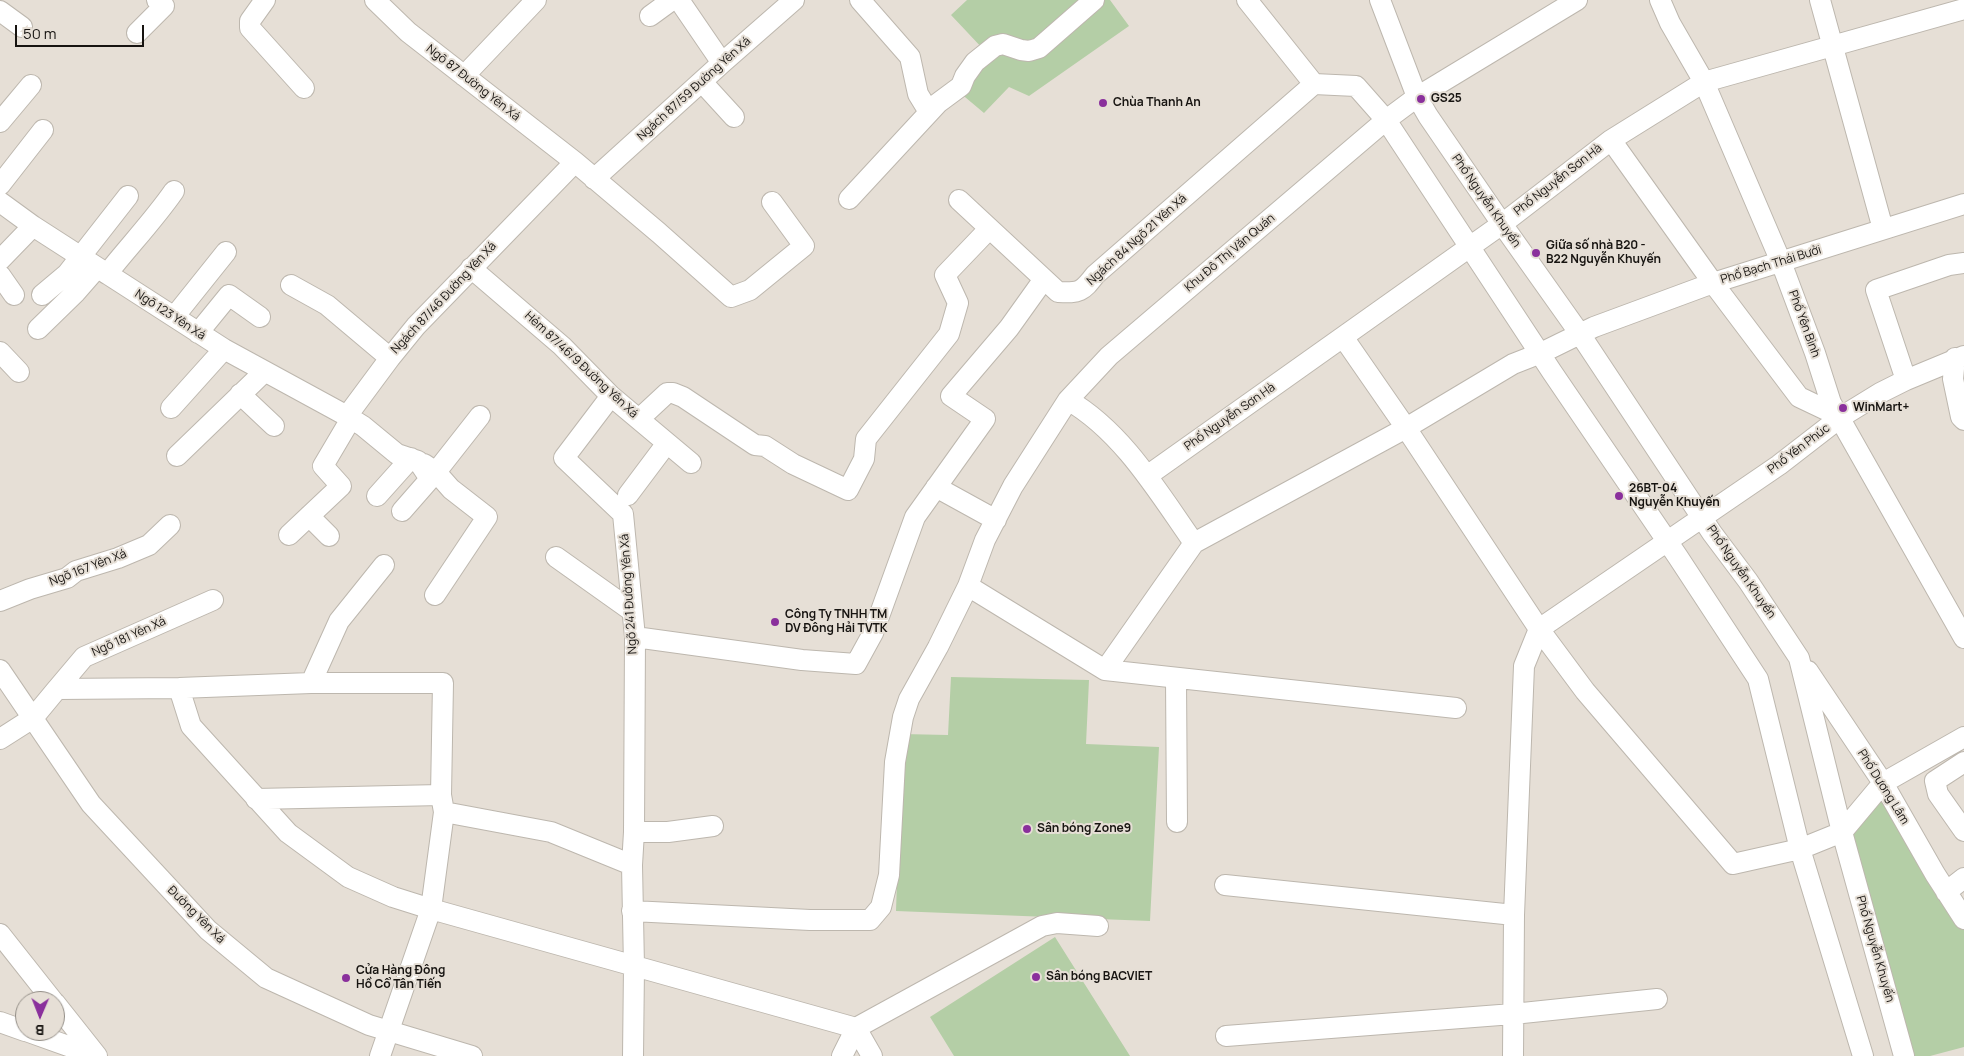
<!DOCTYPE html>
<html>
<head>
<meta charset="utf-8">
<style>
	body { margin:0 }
	#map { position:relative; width:1964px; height:1056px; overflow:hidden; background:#e6dfd6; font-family:Manrope,sans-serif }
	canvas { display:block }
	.north { position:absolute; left:15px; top:991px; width:50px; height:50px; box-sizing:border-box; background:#e6dfd6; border:1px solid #938e87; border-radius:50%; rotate:181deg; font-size:14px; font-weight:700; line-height:20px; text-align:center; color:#171411 }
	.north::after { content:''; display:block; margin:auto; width:18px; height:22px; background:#8a309c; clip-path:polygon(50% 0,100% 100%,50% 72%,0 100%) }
	.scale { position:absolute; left:15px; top:25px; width:129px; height:22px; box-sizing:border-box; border:2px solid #171411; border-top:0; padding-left:6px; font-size:15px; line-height:18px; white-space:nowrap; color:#171411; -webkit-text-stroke:4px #e6dfd6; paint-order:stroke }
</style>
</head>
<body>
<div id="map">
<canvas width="1964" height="1056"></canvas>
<div class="north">B</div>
<div class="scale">50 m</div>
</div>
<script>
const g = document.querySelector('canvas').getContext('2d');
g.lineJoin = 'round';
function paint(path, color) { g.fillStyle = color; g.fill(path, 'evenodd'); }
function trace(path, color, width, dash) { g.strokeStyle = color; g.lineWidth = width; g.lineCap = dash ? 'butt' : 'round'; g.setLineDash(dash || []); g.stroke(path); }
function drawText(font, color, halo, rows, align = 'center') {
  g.font = font + ' Manrope,sans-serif'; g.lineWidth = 4; g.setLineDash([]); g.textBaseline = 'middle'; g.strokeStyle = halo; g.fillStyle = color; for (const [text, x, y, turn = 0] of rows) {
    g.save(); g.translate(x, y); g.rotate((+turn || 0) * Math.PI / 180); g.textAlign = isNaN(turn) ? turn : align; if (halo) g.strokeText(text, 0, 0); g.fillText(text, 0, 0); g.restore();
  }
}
paint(new Path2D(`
	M967,0H1110L1129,26L1029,96L1009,87L984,113L959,92L984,50L951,15Z
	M951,677L1089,680L1086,744L1159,747L1150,921L896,911L902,734L948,735Z
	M1882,788L1964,918V1047L1930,1056H1907L1846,833Z
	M1055,937L1130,1056H954L930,1017Z`), '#b4cea6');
const minor = new Path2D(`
	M265,0L250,21V28L304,88
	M375,0L408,32L575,162L659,233L731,297L750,290L804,246L772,202
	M679,0L722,63
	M860,0L910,57L918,94L929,112
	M1247,0L1314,84L1356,86L1386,120L1552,372L1678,557L1758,679L1800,849L1863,1056
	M1380,0L1417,97L1428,116L1502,224L1580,334L1712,533L1748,581L1799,658L1842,832L1904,1056
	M1660,0L1670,23L1704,82L1781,262L1815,353L1831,403L1964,638
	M1820,0L1883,229
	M0,11L22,27
	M650,16L672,0
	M137,33L164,6L157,0
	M464,76L536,0
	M702,82L734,117
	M0,122L31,85
	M1611,140L1713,283L1799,397L1841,417
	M594,179L722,63L794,0
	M0,185L43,130
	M849,199L938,103L961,86L965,76L975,62L995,46L1003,44L1021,50L1029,51L1039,48L1094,0
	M959,200L1058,292C1080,293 1082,292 1095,275L1314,84
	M0,202L33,226L224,349L347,416L363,426L397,454L418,461L430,479L402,511
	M0,260L33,226
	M471,268L562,346L611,396L691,463
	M107,274C129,246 154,220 174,191
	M0,275L14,295
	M291,285L327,305L390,358
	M42,295L67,274L128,196
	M174,317L226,252
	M38,329L76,292L97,268
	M198,333L229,295L260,317
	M1343,337L1406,428L1539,629L1585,691L1733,864L1800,849L1842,832L1883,783L1964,737
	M0,352L19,372
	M1955,358L1953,379L1961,417L1964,420
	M1906,380L1876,290L1949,265L1964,263
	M240,394L274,426
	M611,396L564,458L623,514L635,637L634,832L632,865L634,967L633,1056
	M1068,400C1123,432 1158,492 1194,543
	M171,408L224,349
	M639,419L667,393H673L683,397L755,445L765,446L793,464L848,490L864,459L866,439L949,334L958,303L945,275L989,229
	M177,456L264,372
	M424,464L436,472L451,489L487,517L435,595
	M436,472L480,416
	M1147,476L1502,224L1611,140L1704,82L1964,9
	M936,487L996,520
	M628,495L667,443
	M377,496L411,458
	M309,516L329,536
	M289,535L341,486L323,466L349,422L347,416L390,358L416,326L575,162
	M556,557L632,611
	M968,586L1105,670L1456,708
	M0,601L30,589L67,578L76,571L118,558L149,545L170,525
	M635,637L802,660L856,664L873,633L915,517L985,419L951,396L1009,328L1044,279
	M0,670L91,804L208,930L266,978L369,1025L472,1056
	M1105,670L1194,543L1406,428L1513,364L1541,353L1594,327L1713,283L1964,204
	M1808,671L1883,783L1935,874L1964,919
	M1176,679L1177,822
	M311,683L339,621L384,565
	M179,688L191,726L288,833L348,877L393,897L431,909L856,1028L842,1056
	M57,689L84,657L213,600
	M0,739L33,718L57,689L179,688L311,683H443L441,795L444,812L431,909L380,1056
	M1964,762L1935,781L1938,794L1964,831
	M256,799L441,795
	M444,812L551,832L632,865
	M634,832H668L713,826
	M1225,885L1514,915
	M1946,892L1964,878
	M632,911L810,920H870L881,907L889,875L895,762L903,717L909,699L938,647L968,586L985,540L1013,486L1068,400L1109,356L1386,120L1417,97L1577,0
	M0,934L53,1001
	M55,1003L97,1056
	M0,1022L25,1031
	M26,1031L96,1056
	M1226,1036L1513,1014L1657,999
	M872,1056L856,1028L1042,926L1057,923L1098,926
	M1513,1056L1514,915L1524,666L1539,629L1779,465L1841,417L1880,393L1906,380L1964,356`);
trace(minor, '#bdb7ae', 22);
trace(minor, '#fff', 20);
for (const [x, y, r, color] of [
	[1421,99,5,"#8a309c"],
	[1103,103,5,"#8a309c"],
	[1536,253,5,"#8a309c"],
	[1843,408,5,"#8a309c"],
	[1619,496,5,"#8a309c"],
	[775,622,5,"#8a309c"],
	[1027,829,5,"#8a309c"],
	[1036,977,5,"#8a309c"],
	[346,978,5,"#8a309c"]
]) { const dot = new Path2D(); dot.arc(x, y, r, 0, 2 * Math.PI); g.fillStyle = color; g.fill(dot); trace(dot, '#e6dfd6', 2); }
drawText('12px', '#171411', '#e6dfd6', [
	["Ngõ 87 Đường Yên Xá",473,83,38],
	["Ngách 87/59 Đường Yên Xá",694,89,-42],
	["Phố Nguyễn Sơn Hà",1558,180,-38],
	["Phố Nguyễn Khuyến",1486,201,55],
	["Ngách 84 Ngõ 21 Yên Xá",1137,240,-42],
	["Khu Đô Thị Văn Quán",1230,253,-40],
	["Phố Bạch Thái Bưởi",1771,265,-17],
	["Ngách 87/46 Đường Yên Xá",444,298,-47],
	["Ngõ 123 Yên Xá",170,315,33],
	["Phố Yên Bình",1804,324,70],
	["Hẻm 87/46/9 Đường Yên Xá",581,365,43],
	["Phố Nguyễn Sơn Hà",1230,417,-35],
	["Phố Yên Phúc",1799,449,-37],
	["Ngõ 167 Yên Xá",88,568,-21],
	["Phố Nguyễn Khuyến",1741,572,55],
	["Ngõ 241 Đường Yên Xá",629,594,-94],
	["Ngõ 181 Yên Xá",129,637,-24],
	["Phố Dương Lâm",1883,787,58],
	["Đường Yên Xá",196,915,45],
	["Phố Nguyễn Khuyến",1875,949,74]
]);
drawText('bold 12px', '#171411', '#e6dfd6', [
	["GS25",1431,99],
	["Chùa Thanh An",1113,103],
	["Giữa số nhà B20 -",1546,246],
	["B22 Nguyễn Khuyến",1546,260],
	["WinMart+",1853,408],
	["26BT-04",1629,489],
	["Nguyễn Khuyến",1629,503],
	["Công Ty TNHH TM",785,615],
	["DV Đông Hải TVTK",785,629],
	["Sân bóng Zone9",1037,829],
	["Cửa Hàng Đông",356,971],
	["Hồ Cổ Tân Tiến",356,985],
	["Sân bóng BACVIET",1046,977]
], 'left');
</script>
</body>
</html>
